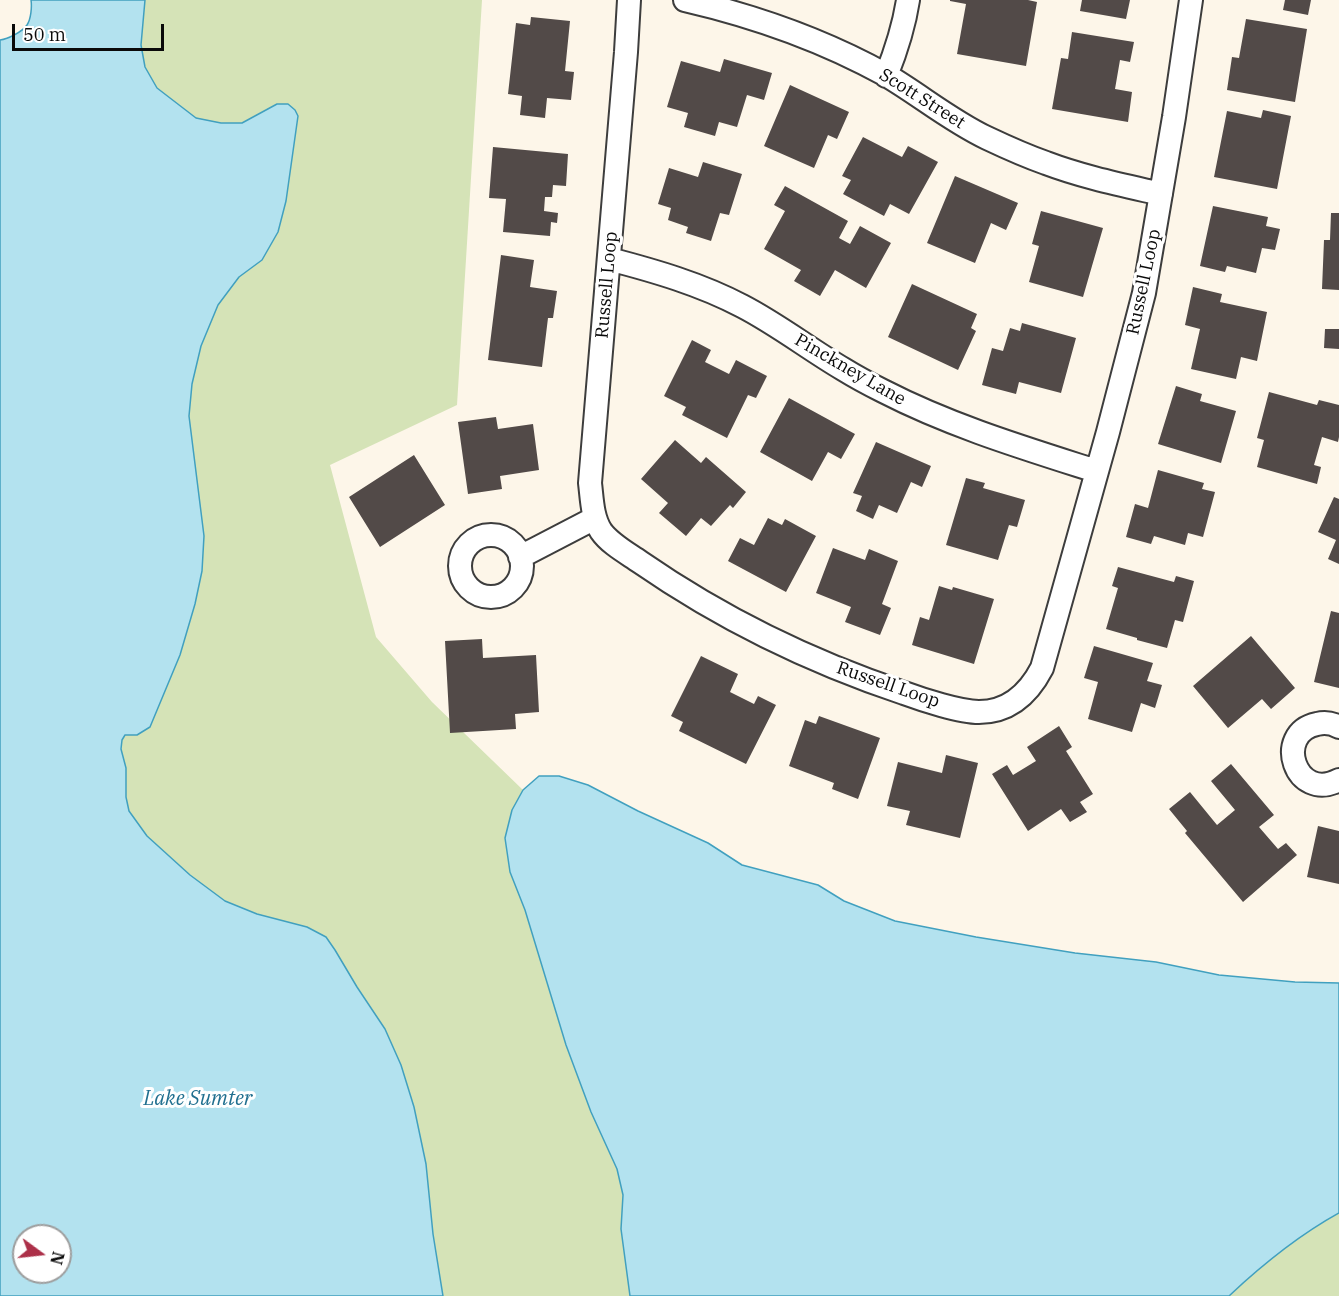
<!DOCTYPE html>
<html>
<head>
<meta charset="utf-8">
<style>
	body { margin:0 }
	#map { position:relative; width:1339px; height:1296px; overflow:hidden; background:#fdf6e9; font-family:"IBM Plex Serif",serif }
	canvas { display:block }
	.north { position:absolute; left:12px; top:1224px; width:60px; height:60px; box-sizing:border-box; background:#fff; border:2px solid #9d9d9d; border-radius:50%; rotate:105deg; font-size:16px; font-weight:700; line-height:24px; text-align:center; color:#0a0a0a }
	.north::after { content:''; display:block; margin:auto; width:21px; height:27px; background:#ac3049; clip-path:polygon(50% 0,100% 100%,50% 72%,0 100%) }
	.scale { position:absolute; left:12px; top:24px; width:152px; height:27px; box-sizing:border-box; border:3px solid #0a0a0a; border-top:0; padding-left:8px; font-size:18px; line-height:21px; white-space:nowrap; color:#0a0a0a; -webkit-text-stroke:4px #fff; paint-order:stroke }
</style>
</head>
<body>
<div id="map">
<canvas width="1339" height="1296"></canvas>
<div class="north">N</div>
<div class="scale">50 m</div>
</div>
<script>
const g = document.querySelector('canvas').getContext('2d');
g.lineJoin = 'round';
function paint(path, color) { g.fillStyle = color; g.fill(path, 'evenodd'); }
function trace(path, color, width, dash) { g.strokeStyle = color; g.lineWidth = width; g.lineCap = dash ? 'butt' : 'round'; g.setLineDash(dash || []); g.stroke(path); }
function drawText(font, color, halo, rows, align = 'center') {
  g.font = font + ' "IBM Plex Serif",serif'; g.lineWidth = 6; g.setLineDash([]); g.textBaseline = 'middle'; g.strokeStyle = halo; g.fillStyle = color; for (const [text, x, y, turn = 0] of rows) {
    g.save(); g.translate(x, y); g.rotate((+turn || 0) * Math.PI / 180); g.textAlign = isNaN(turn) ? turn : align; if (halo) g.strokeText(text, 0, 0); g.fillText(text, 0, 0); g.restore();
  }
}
paint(new Path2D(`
	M145,0H482L457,405L330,465L376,637L432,702L523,790L512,810L510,872L525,910L591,1112L617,1169L623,1195L621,1229L630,1296H443L433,1234L426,1164L414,1107L401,1065L385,1029L357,987L335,950L307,927L257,914L225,901L190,875L147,836L129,811L126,797V768L121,749L122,740L125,735L150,727L180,655L195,604L204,536L189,416L192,384L201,346L218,305L239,277L262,260L288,104H277L242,123H221L196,118L157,88L145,67L141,45Z
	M1339,1213V1296H1229C1261,1266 1301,1234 1339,1213Z`), '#d5e3b7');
const water = new Path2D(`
	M31,0H145L141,45L145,67L157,88L196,118L221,123H242L277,104H288L295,110L298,116L286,201L278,232L262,260L239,277L218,305L201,346L192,384L189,416L204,536L202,571L195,604L180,655L150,727L137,735H125L122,740L121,749L126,768V797L129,811L147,836L190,875L225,901L257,914L307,927L326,937L335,950L357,987L385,1029L401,1065L414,1107L426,1164L433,1234L443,1296H0V40C8,39 22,32 27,25C31,19 32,7 31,0ZM24,1236H60V1272H24Z
	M539,776H559L588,785L638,811L708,843L742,865L818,885L844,901L895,921L976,937L1075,953L1156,962L1219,975L1295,982L1339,983V1213C1301,1234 1261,1266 1229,1296H630L621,1229L623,1195L617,1169L591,1112L566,1045L525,910L510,872L505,838L512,810L523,790Z`);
paint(water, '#b3e2ef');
trace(water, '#41a0bf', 1.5);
paint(new Path2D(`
	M950,0H1028L1037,2L1026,66L957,54L966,4L950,1Z
	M1082,0H1130L1126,19L1080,11Z
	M1285,0H1311L1308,15L1283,10Z
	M531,17L570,21L565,71L574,72L571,100L547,98L545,118L520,115L522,96L508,94L516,23L530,25Z
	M1246,19L1307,29L1295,102L1227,90L1232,57L1239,58Z
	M1072,32L1134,42L1130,62L1120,60L1115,89L1132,92L1128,122L1052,109L1061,58L1068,59Z
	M724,59L772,73L764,100L747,95L737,127L719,122L715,136L684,127L688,113L667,107L681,61L720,72Z
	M790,85L849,112L837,139L828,135L814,168L764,146Z
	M1263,110L1291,116L1277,189L1214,177L1227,111L1261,118Z
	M863,137L902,157L908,146L938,162L909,214L890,204L884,216L843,194L851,180L842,176Z
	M493,147L568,154L566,186L553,185L552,197H545L544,211L558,213L557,223L551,222L550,236L503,232L506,199L489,198Z
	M703,162L742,174L729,215L720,213L711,241L686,233L688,227L668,220L671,208L658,204L669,168L698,177Z
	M955,176L1018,203L1006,230L991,223L975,263L927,243Z
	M785,186L848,221L839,238L850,244L860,226L891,243L866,288L835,270L820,296L794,281L801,270L764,249L785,211L774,205Z
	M1213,206L1268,217L1266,226L1280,229L1275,250L1262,248L1256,273L1227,266L1225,272L1200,266Z
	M1041,211L1103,228L1083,297L1029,282L1039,246L1032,244Z
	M1331,213H1339V290L1322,289L1324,240H1330Z
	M501,255L534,260L530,287L557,291L553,318H548L542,367L488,360Z
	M912,284L977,314L971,328L976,331L958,370L888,337Z
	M1193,287L1222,294L1220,302L1267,312L1257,361L1241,357L1236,379L1191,369L1200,329L1185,325Z
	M1022,323L1076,338L1061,393L1019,382L1016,394L982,385L992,348L1003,351L1010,328L1020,331Z
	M1325,329H1339V349L1324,348Z
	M692,340L711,350L705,362L729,374L736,360L767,376L756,398L748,395L727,438L682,415L686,407L664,396Z
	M1176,386L1202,394L1200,401L1236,411L1221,463L1158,444Z
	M1269,392L1317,405L1319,400L1339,405V437L1338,442L1322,437L1314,465L1321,467L1317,484L1257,467L1264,440L1257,438Z
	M789,398L855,434L841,459L828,452L812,481L760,452Z
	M496,417L498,429L533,424L539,470L500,476L502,489L468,494L458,422Z
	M675,440L701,463L706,457L746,492L733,508L730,505L711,526L701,518L686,536L659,513L668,503L641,479Z
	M876,442L931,466L922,487L911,482L897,513L879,505L873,519L856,511L862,496L853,493Z
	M414,455L445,505L380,547L349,497Z
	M1158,470L1204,483L1202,489L1215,492L1203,537L1188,533L1185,545L1154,536L1151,544L1126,537L1135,504L1148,508Z
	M966,478L985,483L983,488L1025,500L1017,527L1009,525L998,560L946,545Z
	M1334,497L1339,499V564L1328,559L1336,540L1318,532Z
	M768,518L782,525L785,519L816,536L786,592L728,561L740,538L754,545Z
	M833,548L865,560L869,549L898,561L882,604L891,608L880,635L845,622L851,607L816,593Z
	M1118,567L1174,582L1176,576L1194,581L1183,622L1175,620L1167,648L1137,640V638L1106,629L1118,588L1112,586Z
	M939,586L952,590L953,587L994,599L974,664L912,645L920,617L929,620Z
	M1331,611L1339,613V688L1314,682Z
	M1251,636L1295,688L1271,709L1262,699L1228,728L1193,686Z
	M482,639L483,658L536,655L539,712L515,714L516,729L450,733L445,641Z
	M1094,646L1153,663L1147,681L1162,685L1155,708L1141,703L1132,732L1088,719L1098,682L1084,678Z
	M701,656L738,674L730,692L754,704L758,696L776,705L746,764L679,731L683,722L671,716Z
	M819,716L880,738L858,799L832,789L834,783L789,766L805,720L816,724Z
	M1059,726L1072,747L1066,751L1093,794L1080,802L1087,812L1070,822L1061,809L1028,831L992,774L1007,765L1013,775L1036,761L1027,747Z
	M946,755L978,763L960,838L906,825L910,811L887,806L898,762L942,773Z
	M1231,764L1274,815L1259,827L1278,849L1286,843L1297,855L1243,902L1185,833L1187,831L1169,809L1190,792L1217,825L1235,810L1211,781Z
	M1318,826L1339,831V884L1307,877Z`), '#524a48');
const minor = new Path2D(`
	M629,0L626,52L590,483C592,499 592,517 601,531C610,544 627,553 640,562C721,618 811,662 904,693C923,700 960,712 979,712C1009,712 1029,693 1042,668L1108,432L1144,293L1174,117L1191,0
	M685,0C754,16 823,40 886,75C920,95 951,121 987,138C1006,147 1026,156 1046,163C1083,177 1122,185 1161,194
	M886,76C896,51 904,26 908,0
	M609,259C655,271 700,284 742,306C777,324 809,349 843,369C856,377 869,384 883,391C951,426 1024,448 1096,471
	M460 566a31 31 0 1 1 62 0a31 31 0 1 1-62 0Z
	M520,557L595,518
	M1339,727C1332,723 1325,722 1317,724C1273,733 1295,803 1339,780`);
trace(minor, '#3d3d3d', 26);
trace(minor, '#fff', 22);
drawText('18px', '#0a0a0a', '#fff', [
	["Scott Street",922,99,32],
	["Russell Loop",1144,282,-78],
	["Russell Loop",607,285,-85],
	["Pinckney Lane",850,370,30],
	["Russell Loop",888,685,19]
]);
drawText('italic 20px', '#206f8f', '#fff', [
	["Lake Sumter",198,1099]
]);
</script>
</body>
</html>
